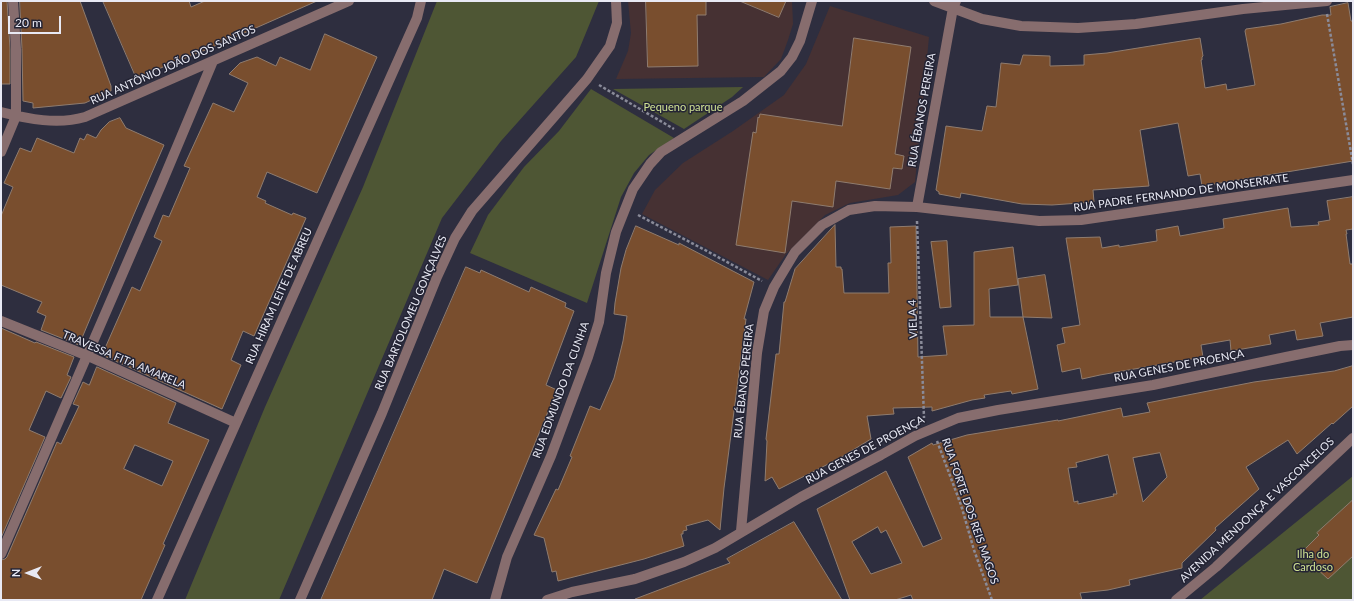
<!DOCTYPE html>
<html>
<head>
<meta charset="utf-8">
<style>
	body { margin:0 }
	#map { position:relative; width:1354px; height:601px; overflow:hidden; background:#2e2e3f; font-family:Lato,sans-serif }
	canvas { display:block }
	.frame { position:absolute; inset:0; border:2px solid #e8e9f4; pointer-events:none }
	.north { position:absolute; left:8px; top:553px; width:40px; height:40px; -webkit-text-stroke:3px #242434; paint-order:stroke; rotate:270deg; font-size:11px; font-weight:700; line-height:16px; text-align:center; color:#e8e9f4 }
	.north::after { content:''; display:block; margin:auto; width:14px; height:18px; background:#e8e9f4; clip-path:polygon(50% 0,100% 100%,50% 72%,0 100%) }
	.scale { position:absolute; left:8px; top:16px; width:53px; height:18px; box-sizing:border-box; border:2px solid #e8e9f4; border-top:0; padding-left:5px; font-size:12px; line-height:14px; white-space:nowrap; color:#e8e9f4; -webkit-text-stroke:3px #242434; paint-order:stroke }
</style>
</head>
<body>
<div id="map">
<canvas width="1354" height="601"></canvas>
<div class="frame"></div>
<div class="north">N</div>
<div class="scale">20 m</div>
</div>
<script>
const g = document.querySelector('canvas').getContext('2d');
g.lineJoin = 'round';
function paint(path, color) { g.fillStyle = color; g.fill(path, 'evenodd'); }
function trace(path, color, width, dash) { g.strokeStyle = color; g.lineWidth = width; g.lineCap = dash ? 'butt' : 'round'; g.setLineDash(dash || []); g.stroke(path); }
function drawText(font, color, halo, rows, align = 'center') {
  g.font = font + ' Lato,sans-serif'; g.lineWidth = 3; g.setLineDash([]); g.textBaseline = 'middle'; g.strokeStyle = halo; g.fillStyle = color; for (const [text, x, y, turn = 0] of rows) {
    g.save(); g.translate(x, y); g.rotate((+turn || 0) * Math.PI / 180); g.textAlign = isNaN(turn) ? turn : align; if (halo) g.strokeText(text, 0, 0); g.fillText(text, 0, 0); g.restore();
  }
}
paint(new Path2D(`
	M628,1H792L793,24L788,40L781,59L764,77L616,79L628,51L631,33Z
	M830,6L929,37L915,182L898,195L850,203L825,215L786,254L768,280L642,214L655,190L683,163L733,131L784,95L806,64Z`), '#463133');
paint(new Path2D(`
	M437,1H599L576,57L501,141L442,218L279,600H185L265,407L363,187Z
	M743,87L732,97L684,129L613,89Z
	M591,89L674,138L649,155L634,173L621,197L587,303L470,253L488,215L524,167L559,131Z
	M1353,476V600H1200Z`), '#4e5634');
const building = new Path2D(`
	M1,1H7L10,49V84H1Z
	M20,1H80L111,86V91L85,103L33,108V103L23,101L22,49Z
	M103,1H189L191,7L205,1H317L208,49L163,67L137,79Z
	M646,1H706V15H697L698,66L648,67Z
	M740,1H786L779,17Z
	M1348,3L1351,21H1353V161L1202,186L1200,174L1188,176L1178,123L1140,130L1149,186L1093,190L1094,202L1052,205L1022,204L961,193L960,198L939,194V192L936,190L946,126L982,131L987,106L996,107L1001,63L1020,65L1023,55L1050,56V66L1084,65V55L1107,53L1200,38L1203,56L1202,57V60H1201L1205,88L1226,84L1227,90L1255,85L1245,31L1246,29L1281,24L1322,15H1331L1330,7Z
	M325,34L377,57L317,193L267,172L257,197L266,201L265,203L292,215L293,213L306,218L254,336L243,331L231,360L241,365L222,409L102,355L132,287L140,291L162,241L154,237L163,215L169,217L190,168L184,166L213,103L234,112L248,83L229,74L240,63L257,57L276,66L280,57L310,70Z
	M854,38L911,47L895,154L904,156L902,169L893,168L890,189L836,181L833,207L792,201L785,253L736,245L753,132L756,133L758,117L759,118L760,114L842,126Z
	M120,118L126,128L164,145L134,214L79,345L41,330L46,316L37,312L42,302L1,285V216L13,187L4,183L20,148L31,152L37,138L74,153L80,138L84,140L87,134L96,138L101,130L109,122Z
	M1353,197V229L1346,230L1347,234H1346L1350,264H1353V317L1320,323L1323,336L1297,340L1295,330L1269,335L1271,344L1231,351L1230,340L1201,345L1203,357L1100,375L1082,379L1080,368L1062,372L1057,345L1065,343L1062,328L1080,325L1066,238L1100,237L1102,248L1119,245V247L1157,241L1156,230L1178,226L1180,236L1224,228L1223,219L1288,208L1291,227L1319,225L1318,222L1330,220L1327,201Z
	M835,225L836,267H841V269H842L844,293H889L888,263H891L890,227L916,226L918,357L947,355L943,326L974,325V252L1013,247L1018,285L989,289L990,317H1023L1038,389L1012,394L1011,391L984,395L985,398L972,400L932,411V407L893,408L894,414L867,416L871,439L838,459L779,489L772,477L765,481L767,441L766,439L776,354H779L784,302H785L795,269Z
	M636,226L679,245V243L754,282L744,319H746L724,488L720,530L708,520L686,526L687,530L683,531V534H681L684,546L644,559L558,581L556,571L552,572L544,538L534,535L556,489L558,490L572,457L570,456L590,406L600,410L614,378L623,341L627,316L614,314L615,303L621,268L626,250Z
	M947,241L951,307L940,308L931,242Z
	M466,267L480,273L481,270L529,292L531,287L566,303L565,307L574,311L546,385L557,390L477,583L444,569L432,600H321Z
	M1045,275L1052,318L1023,317L1018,279Z
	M1,328L35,343L36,342L74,357L67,375L71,377L61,398L46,391L29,430L45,437L1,538Z
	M1353,366V406L1333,424L1332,423L1297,454L1288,440L1246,467L1259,489L1215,528L1216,530L1182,563V568L1129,580L1130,585L1108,590L1080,593L1082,600H913L911,595L895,600H850L817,509L886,471L923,547L942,539L908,457L932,443L933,445L967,435L1034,424L1058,420V421L1121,408L1123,417L1150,412L1147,403L1254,382L1334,371ZM1160,453L1167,477L1143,502L1133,458ZM1108,455L1117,494H1113L1114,496L1078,504V501L1074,502L1068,468L1077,467L1076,463ZM878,527L881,533L886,530L902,563L871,574L852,542Z
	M97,367L176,403L168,423L209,440L163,544L165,545L141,600H1V560L5,559L7,557L57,442L61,444L79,406L73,404L83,382L89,385ZM135,445L173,461L162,486L124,469Z
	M1353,500V556L1328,579L1315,567L1317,565L1304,550L1319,535L1317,533Z
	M794,522L842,600H635V599L730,563L727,559Z`);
paint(building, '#794e2e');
trace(building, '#8f7c6f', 1);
trace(new Path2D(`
	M1327,14L1353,164
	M599,85L674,129
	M638,215L705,250L762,281
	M917,221L924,418
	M937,441L961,505L974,550L992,600`), '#8a8b99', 2.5, [3, 2]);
trace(new Path2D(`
	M934,1L982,19L1021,26L1078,28L1136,24L1243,9L1327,1
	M1,112C29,119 57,125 85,117L349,1
	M1,152L16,116V49L13,1
	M917,207L953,8L956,1
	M1,321L88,356L236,423
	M741,531L757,353L764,311L774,287L795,252L822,225L849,210L875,206L917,207L1039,221L1081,220L1353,180
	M1,554L161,185L213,61
	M157,600L417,18L421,1
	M300,600L382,413L437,277L455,238L472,211L587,79L610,46L617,23L616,1
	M495,600L507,557L551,456L588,357L599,322L606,273L616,232L633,189L650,164L661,152L743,101L781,71L792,57L800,41L812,1
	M547,600L572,592L635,579L684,562L715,548L801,497L881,455L915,436L958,418L998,410L1153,385L1286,357L1340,346L1353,345
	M1176,600L1216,567L1353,438`), '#876d6e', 10);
drawText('11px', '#e8e9f4', '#242434', [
	["RUA ANTÔNIO JOÃO DOS SANTOS",173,65,-24],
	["RUA ÉBANOS PEREIRA",922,110,-80],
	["RUA PADRE FERNANDO DE MONSERRATE",1181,193,-8],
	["RUA HIRAM LEITE DE ABREU",279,296,-66],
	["RUA BARTOLOMEU GONÇALVES",411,313,-67],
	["VIELA 4",913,319,-92],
	["TRAVESSA FITA AMARELA",124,360,23],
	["RUA GENES DE PROENÇA",1179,366,-11],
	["RUA ÉBANOS PEREIRA",744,381,-84],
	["RUA EDMUNDO DA CUNHA",561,390,-70],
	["RUA GENES DE PROENÇA",865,450,-28],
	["AVENIDA MENDONÇA E VASCONCELOS",1257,510,-43],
	["RUA FORTE DOS REIS MAGOS",970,511,71]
]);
drawText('11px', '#d0e293', '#242434', [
	["Pequeno parque",683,107],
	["Ilha do",1313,554],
	["Cardoso",1313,567]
]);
</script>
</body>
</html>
